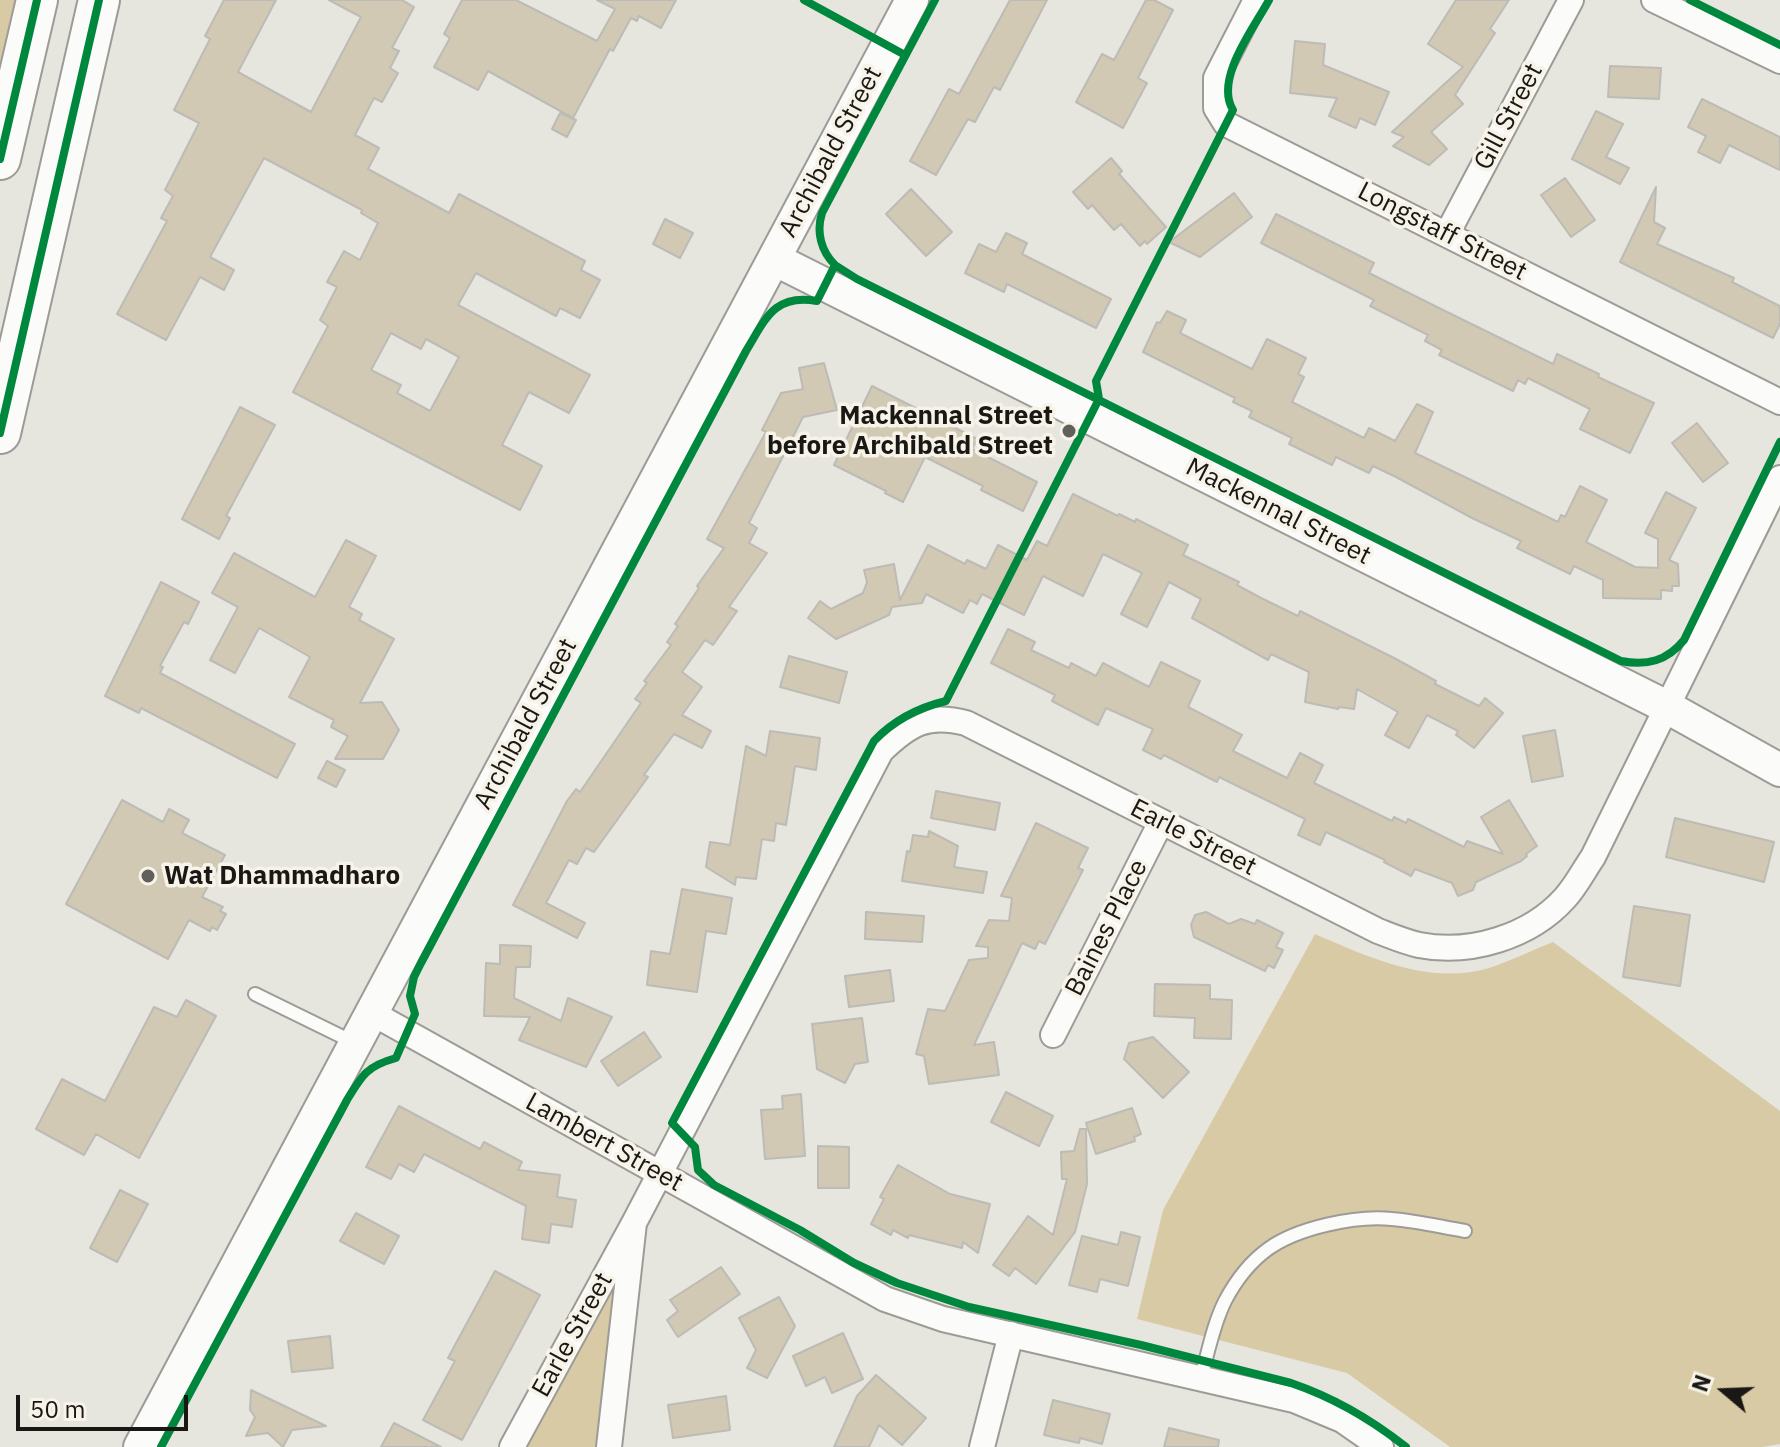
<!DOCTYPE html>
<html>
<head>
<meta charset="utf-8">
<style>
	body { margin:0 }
	#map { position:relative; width:1780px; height:1447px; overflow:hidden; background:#e6e5de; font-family:"IBM Plex Sans",sans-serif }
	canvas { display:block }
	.north { position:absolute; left:1684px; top:1351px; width:80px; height:80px; -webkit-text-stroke:6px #f7f3e8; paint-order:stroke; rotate:289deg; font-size:22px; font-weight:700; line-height:32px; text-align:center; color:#1a1815 }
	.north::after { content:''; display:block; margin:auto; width:28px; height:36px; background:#1a1815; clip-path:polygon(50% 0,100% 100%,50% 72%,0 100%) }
	.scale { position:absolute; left:16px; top:1395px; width:172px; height:36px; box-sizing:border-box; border:4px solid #1a1815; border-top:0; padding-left:10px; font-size:24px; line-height:28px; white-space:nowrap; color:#1a1815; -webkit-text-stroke:6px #f7f3e8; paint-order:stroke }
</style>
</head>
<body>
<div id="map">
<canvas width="1780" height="1447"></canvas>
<div class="north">N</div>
<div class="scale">50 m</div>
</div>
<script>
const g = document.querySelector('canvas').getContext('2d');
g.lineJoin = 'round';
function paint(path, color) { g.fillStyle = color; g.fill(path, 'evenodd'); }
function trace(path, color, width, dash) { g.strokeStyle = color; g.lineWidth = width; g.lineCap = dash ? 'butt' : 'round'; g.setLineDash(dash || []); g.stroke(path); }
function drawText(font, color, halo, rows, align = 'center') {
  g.font = font + ' "IBM Plex Sans",sans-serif'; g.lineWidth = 7; g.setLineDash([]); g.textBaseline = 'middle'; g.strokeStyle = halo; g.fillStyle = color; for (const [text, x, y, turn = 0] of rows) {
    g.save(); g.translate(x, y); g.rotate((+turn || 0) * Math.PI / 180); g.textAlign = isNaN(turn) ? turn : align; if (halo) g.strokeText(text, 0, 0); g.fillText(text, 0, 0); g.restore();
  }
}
paint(new Path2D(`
	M0,0H21L0,89Z
	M1315,934C1368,957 1430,986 1489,968C1511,961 1532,950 1553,942L1780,1111V1444L1762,1447H1450L1347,1373L1137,1319L1163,1210Z
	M634,1223L609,1447H512Z`), '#d8caa5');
const building = new Path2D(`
	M224,0H276L238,72L311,112L361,17L329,0H402L414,7L392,48L399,51L390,68L398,73L382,102L374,98L355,135L379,148L368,169L449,213L459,194L585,261L581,270L600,280L580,318L560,308L556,316L476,273L458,305L590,375L569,413L529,392L502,445L542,466L520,510L293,392L328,326L320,320L337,287L327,282L344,251L360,260L378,223L361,213L362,210L264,158L210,257L234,270L224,290L200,277L166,340L117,314L167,221L161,218L173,196L165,190L199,123L174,110L210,39L205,36ZM391,333L421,349L426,339L459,357L430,411L397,393L401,385L371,370Z
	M462,0H516L597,41L615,9L597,0H676L661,28L639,16L637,21L631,18L613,51L610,49L573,118L488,71L478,90L434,67L450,38L444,34Z
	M1010,0H1047L1000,90L994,87L975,122L968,119L936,175L910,161L949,89L959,94Z
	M1146,0H1154L1173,10L1138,78L1147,83L1123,128L1076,102L1102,54L1114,60Z
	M1456,0H1509L1490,29L1495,33L1455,95L1463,104L1431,132L1447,149L1429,165L1393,146L1404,137L1392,132L1463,67L1428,44Z
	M1295,41L1325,44L1323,65L1389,92L1375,125L1360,118L1356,128L1329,116L1337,98L1290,93Z
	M1610,66L1661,68L1659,99L1608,97Z
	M1702,99L1780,137V170L1729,145L1720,163L1698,152L1706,136L1688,127Z
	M1596,111L1623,124L1606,157L1629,168L1620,184L1572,159Z
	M560,113L576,120L567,137L552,129Z
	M1111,158L1122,171L1119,174L1166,227L1147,244L1145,241L1140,246L1121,224L1114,230L1092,205L1088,209L1073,192Z
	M1565,178L1595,220L1571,237L1541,195Z
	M1656,187L1654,222L1665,228L1657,244L1734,278L1732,282L1780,306V324L1773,338L1620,262Z
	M911,189L952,232L926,256L886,214Z
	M1234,193L1252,217L1200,257L1169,242Z
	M1276,214L1374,263L1369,273L1441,309L1553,364L1557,354L1599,374L1598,377L1654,403L1630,453L1580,429L1590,409L1528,378L1525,384L1518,380L1513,391L1439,355L1442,350L1425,341L1428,335L1370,306L1374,300L1261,243Z
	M665,219L693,233L680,258L653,244Z
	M1006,233L1027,243L1022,254L1111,299L1096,328L1007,284L1004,292L965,273L979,244L996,252Z
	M1167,311L1186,320L1180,333L1252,369L1267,339L1306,358L1298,374L1304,377L1292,402L1364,438L1369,428L1395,441L1417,404L1433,412L1415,453L1558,522L1561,515L1565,517L1580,486L1607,500L1586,542L1635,567L1658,568V539L1645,533L1666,492L1696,508L1669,560L1678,564L1679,586H1672V591L1661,590V599L1603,598V580L1574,566L1570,574L1517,548L1521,541L1472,518L1396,477L1373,466L1369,473L1336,457L1332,465L1289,444L1292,438L1249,417L1252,411L1233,402L1235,398L1143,352L1157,322L1160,323Z
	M824,363L837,410L803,417L749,523L757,528L749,543L767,553L729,607L737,611L713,645L705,640L682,672L702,687L682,715L711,731L702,748L674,734L644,775L648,777L594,852L586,848L577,864L569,860L546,903L585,923L577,938L513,905L567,801L576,789L580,792L641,703L635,699L647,683L644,681L671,645L667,642L678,626L675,624L699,588L697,586L724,548L707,539L766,432L762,430L781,393L803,389L799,368Z
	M872,386L977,439L972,449L1037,482L1023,511L981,490L983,486L925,457L903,502L885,493L886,491L834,465Z
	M240,407L275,425L226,516L230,518L219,539L182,519Z
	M1697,423L1728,463L1703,482L1672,443Z
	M1073,494L1118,516L1119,514L1135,522L1136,519L1188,545L1183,555L1239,582L1237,585L1261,598L1298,616L1300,611L1396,659L1436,681L1435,684L1479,706L1485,698L1503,713L1474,748L1456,735L1458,731L1427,715L1409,748L1385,735L1398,712L1357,689L1354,709L1339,707L1338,709L1305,702L1309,672L1271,654L1268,660L1192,618L1201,599L1169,582L1147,627L1121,614L1142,573L1103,554L1083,596L1043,576L1024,615L982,594L977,604L970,600L963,613L926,594L922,603L892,607L889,615L836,639L808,618L820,601L831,609L863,593L867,582L864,570L894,564L900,600L928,545L965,564L967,560L986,569L998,545L1027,560L1037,541L1047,546Z
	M346,540L376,556L349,607L362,614L359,620L394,639L360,703L382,702L399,730L383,759H335L348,736L331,727L334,720L289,697L310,657L259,628L235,673L210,660L238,607L212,593L234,553L315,597Z
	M161,582L199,602L188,624L184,622L160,666L163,667L160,673L295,744L277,778L141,708L139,713L105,696Z
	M1008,629L1035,642L1031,650L1069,668L1071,663L1096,676L1103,663L1149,687L1161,662L1200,681L1188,707L1242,735L1233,751L1287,778L1300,753L1323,765L1314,783L1392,821L1394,817L1406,823L1408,819L1464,847L1467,841L1503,854L1481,817L1509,800L1537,846L1526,854L1527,856L1521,861L1476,882L1473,890L1458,896L1452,883L1415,869L1411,876L1384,862L1385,860L1326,832L1320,845L1298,835L1305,819L1219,777L1217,782L1164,755L1161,759L1143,750L1153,729L1106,708L1098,725L1052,701L1055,695L991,663Z
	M789,656L847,672L839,703L780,687Z
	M1555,730L1563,776L1532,782L1523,736Z
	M770,731L820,738L816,770L795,766L786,825L776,823L774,841L762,839L756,879L736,877L735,885L706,867L710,842L730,845L746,746L766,756Z
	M327,761L345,770L336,787L318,778Z
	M936,791L1000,803L995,830L931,818Z
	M122,800L163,822L169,809L189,820L182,833L225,855L202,897L223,907L220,911L226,914L217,930L212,927L210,931L189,920L168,959L66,904Z
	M1675,818L1774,842L1764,882L1666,857Z
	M1036,823L1088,848L1078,868L1083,870L1045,944L1039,941L1035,949L1022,943L974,1045L994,1042L999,1075L929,1084L924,1056L916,1054L928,1009L945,1011L969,960L988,958V947L976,946L989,920L1009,921L1012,898L1001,896Z
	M929,831L958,846L954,867L987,872L983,893L902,881L907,851L910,852L913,835L928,837Z
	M682,889L732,898L726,934L706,931L697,992L647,985L651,951L670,954Z
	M1634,906L1690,915L1680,986L1623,977Z
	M866,912L924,916L922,942L865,939Z
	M1206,912L1229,924L1241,919L1255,924L1257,920L1283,933L1276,947L1283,950L1274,968L1268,965L1265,971L1194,937L1191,925L1195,915Z
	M500,945L531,946L530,967H516L514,998L561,1021L568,998L612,1017L586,1067L519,1040L530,1017L484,1016L486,963L500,964Z
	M890,970L894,1001L849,1007L845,976Z
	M1155,984L1210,985V999L1232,1000L1231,1039L1194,1038L1195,1018L1154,1016Z
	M186,1000L216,1016L139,1158L96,1134L84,1155L36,1129L62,1079L105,1101L154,1007L177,1017Z
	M862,1018L868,1062L855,1064L845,1083L817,1069L812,1024Z
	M644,1032L661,1057L618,1086L601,1061Z
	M1153,1037L1189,1072L1163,1098L1124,1059L1129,1043Z
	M1006,1092L1053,1116L1039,1146L991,1122Z
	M801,1094L805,1156L765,1159L761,1110L783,1109L782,1096Z
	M399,1106L480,1149L484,1142L522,1162L518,1170L560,1175L557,1197L576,1200L572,1227L551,1224L549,1243L522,1239L526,1206L424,1154L414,1172L399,1164L391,1179L366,1167Z
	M1132,1108L1141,1134L1134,1137L1135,1141L1096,1154L1086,1123Z
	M1080,1129H1086L1087,1184L1075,1232L1036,1284L1015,1268L1009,1276L993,1265L1028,1216L1053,1235L1067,1179H1062L1061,1152L1074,1151Z
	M818,1146L849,1147V1188H818Z
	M898,1165L950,1194L990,1204L978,1253L963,1242L962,1248L909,1235L908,1238L893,1230L891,1235L871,1224L884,1199L880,1197Z
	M120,1190L148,1204L117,1262L90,1248Z
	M356,1213L399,1236L384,1264L340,1241Z
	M1121,1232L1140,1237L1128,1286L1100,1279L1097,1292L1069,1285L1082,1236L1118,1245Z
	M721,1267L740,1294L678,1337L667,1320L678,1311L670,1300Z
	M495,1271L540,1295L462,1440L423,1420L455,1361L448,1358Z
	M779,1297L795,1326L767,1378L747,1368L756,1350L739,1318Z
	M843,1333L863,1379L832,1393L825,1377L806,1386L793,1356Z
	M330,1336L333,1368L292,1372L288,1341Z
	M876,1375L926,1418L902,1445L879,1425L869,1447H834L857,1396Z
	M251,1390L326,1426L292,1430L283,1447L268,1433L246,1436L255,1417L250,1410Z
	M726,1396L730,1430L673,1438L668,1405Z
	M1053,1400L1110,1414L1102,1444L1080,1438L1079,1443L1044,1435Z
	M394,1423L441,1447H381Z
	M1169,1428L1219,1440L1218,1447H1164Z`);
paint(building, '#d1c9b3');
trace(building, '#bdbbb6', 2);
const service = new Path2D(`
	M255,994L353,1042
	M1201,1378C1208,1353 1213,1325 1225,1301C1235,1282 1250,1262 1268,1249C1297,1228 1356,1215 1392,1219C1417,1221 1441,1227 1465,1231`);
const minor = new Path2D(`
	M1256,0L1216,78V108L1226,124L1780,402
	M1654,0L1780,61
	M1447,234L1571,0
	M372,1013L885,1299L943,1319L1294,1400L1342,1420L1381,1447
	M1053,1035L1161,822
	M634,1223L881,751C909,724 927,713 966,723L1378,931C1391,936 1405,942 1419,945C1470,955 1530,937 1565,898C1576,886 1584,870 1593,857L1780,478
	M512,1447L634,1223L609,1447
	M982,1447L1011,1334`);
const tertiary = new Path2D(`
	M774,259L1667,707L1780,770
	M140,1447L912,0`);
const primary = new Path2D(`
	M0,159L37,0
	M0,433L99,0`);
trace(service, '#9c9b96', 16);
trace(minor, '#9c9b96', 28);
trace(tertiary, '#9c9b96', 36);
trace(primary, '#9c9b96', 44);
trace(service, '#fbfbfa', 12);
trace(minor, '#fbfbfa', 24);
trace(tertiary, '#fbfbfa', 32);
trace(primary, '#fbfbfa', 40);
trace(new Path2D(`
	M804,0L905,55
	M1269,0C1254,28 1214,79 1233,110L1096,381L1099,399L946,701C917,708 894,720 874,741L672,1123L695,1147L698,1170L714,1185L800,1230L854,1263L897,1283L969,1307L1141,1345L1291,1383C1332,1397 1372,1420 1406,1447
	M1690,0L1780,45
	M0,159L37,0
	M835,265L857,279L1621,661C1647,666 1667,661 1684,640L1780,442
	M0,433L99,0
	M161,1447L347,1100C362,1075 367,1066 396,1058L415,1014L410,996L414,977L421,963L746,351C765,320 774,293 817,301L835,265C821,251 816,232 822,213L935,0`), '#00873e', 8);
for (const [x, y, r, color] of [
	[1069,431,8,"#61605b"],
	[148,876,8,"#61605b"]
]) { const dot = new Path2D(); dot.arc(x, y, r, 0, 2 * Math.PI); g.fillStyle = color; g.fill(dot); trace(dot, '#f7f3e8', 3); }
drawText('26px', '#1a1815', '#f7f3e8', [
	["Gill Street",1509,117,-62],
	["Archibald Street",831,152,-62],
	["Longstaff Street",1442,232,27],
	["Mackennal Street",1278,512,27],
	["Archibald Street",526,724,-62],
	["Earle Street",1193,838,27],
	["Baines Place",1107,928,-63],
	["Lambert Street",604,1143,29],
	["Earle Street",573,1335,-61]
]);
drawText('bold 26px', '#1a1815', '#f7f3e8', [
	["Mackennal Street",1053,416],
	["before Archibald Street",1053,446],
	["Wat Dhammadharo",164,876,"left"]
], 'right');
</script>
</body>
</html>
